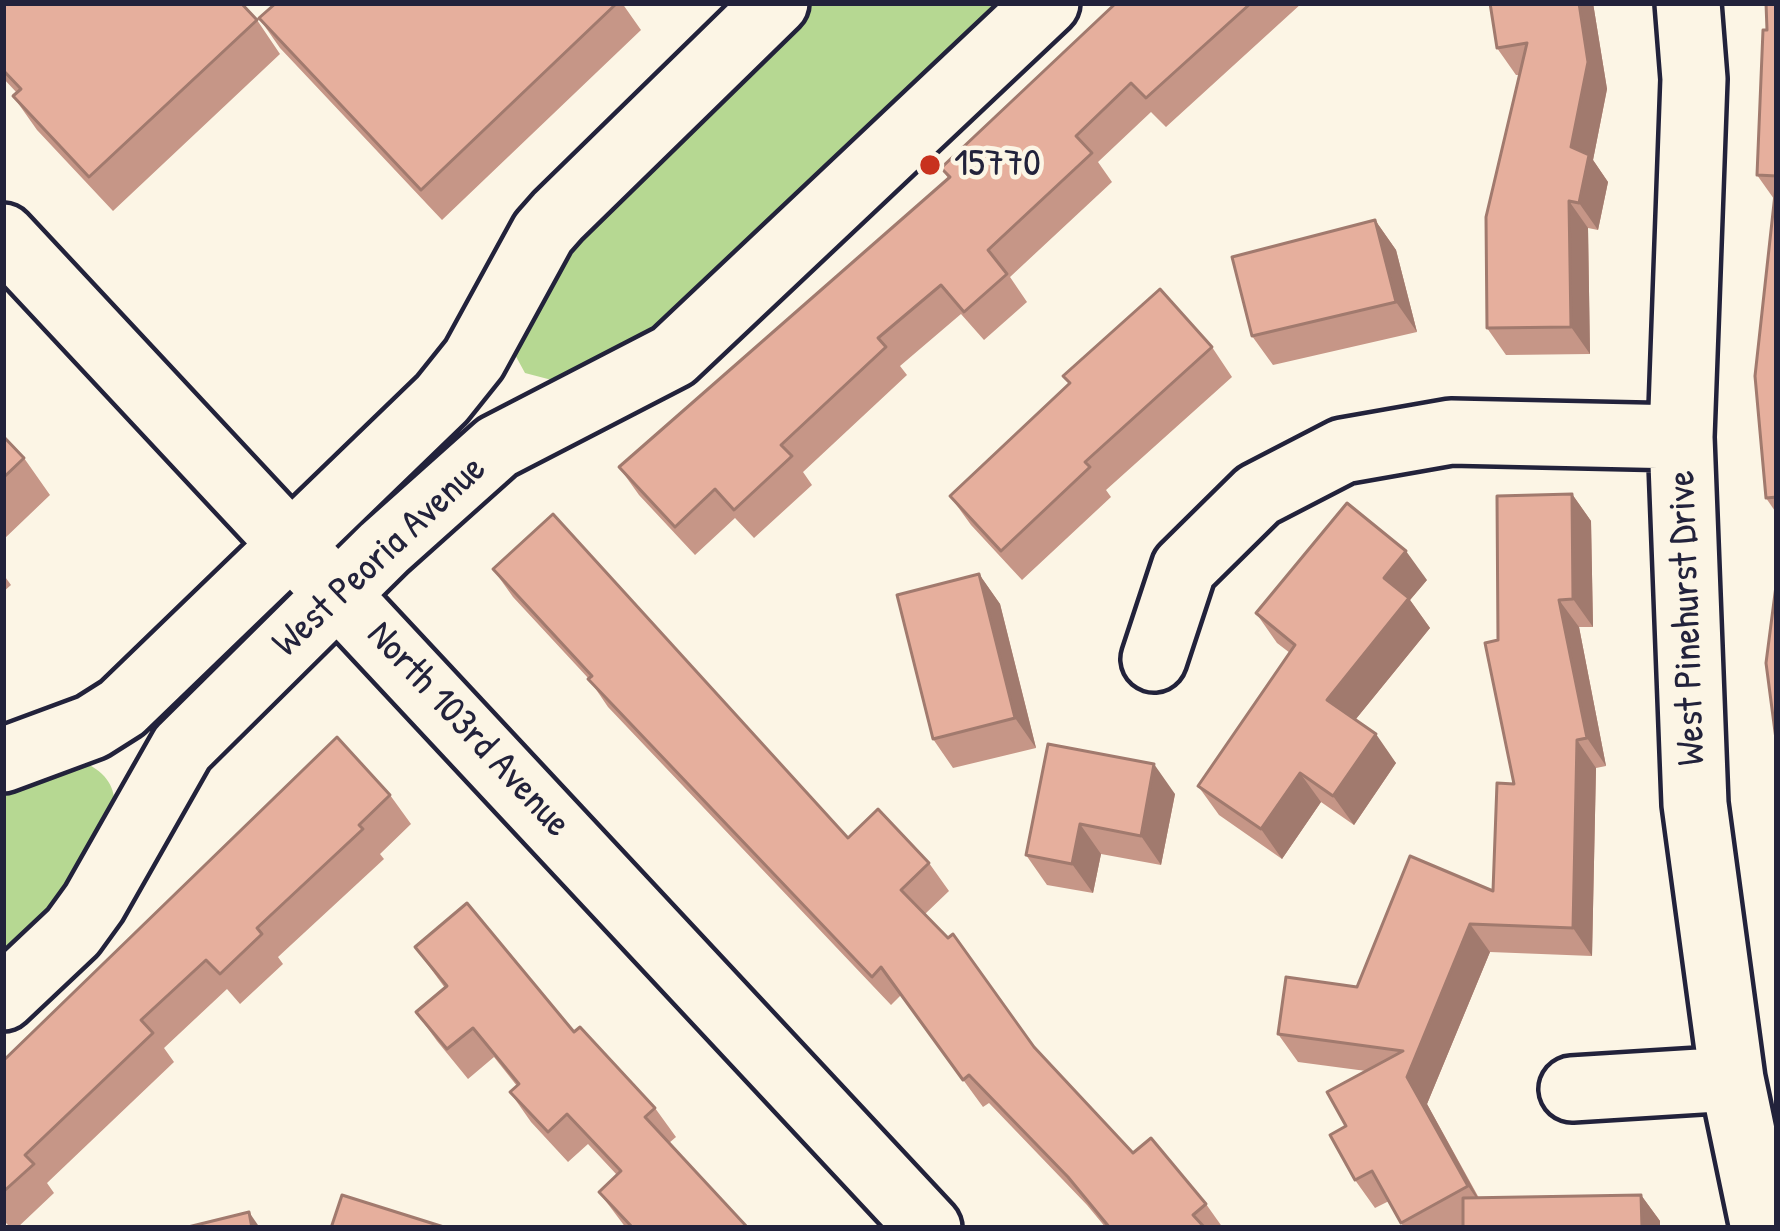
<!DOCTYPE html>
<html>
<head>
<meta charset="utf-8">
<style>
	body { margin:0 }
	#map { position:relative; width:1780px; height:1231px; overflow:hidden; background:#fcf5e5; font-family:"Patrick Hand",sans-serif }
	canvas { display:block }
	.frame { position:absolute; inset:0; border:6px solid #22223b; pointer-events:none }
</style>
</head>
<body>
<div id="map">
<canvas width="1780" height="1231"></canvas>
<div class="frame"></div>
</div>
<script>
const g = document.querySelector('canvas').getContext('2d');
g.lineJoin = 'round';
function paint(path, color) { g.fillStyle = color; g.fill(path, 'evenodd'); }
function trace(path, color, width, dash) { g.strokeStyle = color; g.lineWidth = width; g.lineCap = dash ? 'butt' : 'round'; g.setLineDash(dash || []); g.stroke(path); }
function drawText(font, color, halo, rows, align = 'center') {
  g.font = font + ' "Patrick Hand",sans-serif'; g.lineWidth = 9; g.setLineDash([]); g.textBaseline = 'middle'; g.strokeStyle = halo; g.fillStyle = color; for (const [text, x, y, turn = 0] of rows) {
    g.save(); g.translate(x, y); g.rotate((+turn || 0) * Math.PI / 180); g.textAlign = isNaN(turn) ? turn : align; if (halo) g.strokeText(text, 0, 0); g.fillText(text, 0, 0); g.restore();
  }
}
paint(new Path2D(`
	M811,3H1014L661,337L567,384L525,373L513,351L516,329L597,206Z
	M80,761C179,798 37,929 3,966V782Z`), '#b6d892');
const minor = new Path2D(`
	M1688,3L1694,79L1681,437L1695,804L1732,1079L1763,1228
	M3,236L929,1228
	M1154,659L1184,568L1258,495L1343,451L1451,432L1681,437
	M3,760L92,727L122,708L442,399L474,359L543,233L558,216L776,3
	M3,998L73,932L94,903L182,748L384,548L497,447L673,356L1047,3
	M1572,1089L1732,1079`);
trace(minor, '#22223b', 72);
trace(minor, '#fcf5e5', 63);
paint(new Path2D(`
	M3,3L257,20L280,54L113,211L37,130L13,96L17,93L3,78Z
	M276,3H622L641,30L442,220L280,48L259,18Z
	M1116,3H1302L1166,127L1151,112L1098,162L1112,182L1010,277L1027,302L984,340L961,314L900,366L907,375L803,472L812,485L754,538L735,518L695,555L639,495L619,467L948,178L941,168Z
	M1490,3H1593L1607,89L1593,160L1608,182L1598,230L1588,228L1590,354L1506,355L1487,328L1520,75H1516L1497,48Z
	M1777,3V514L1766,498L1774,199L1757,175Z
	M1375,220L1396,250L1417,332L1273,365L1252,336Z
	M1212,347L1232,377L1106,490L1111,497L1022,580L971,525L950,496L1070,384L1063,376Z
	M3,436L24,458L50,495L3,540Z
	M1572,494L1591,521L1593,627H1579L1606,766L1596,768L1592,956L1490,952L1427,1104L1479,1198L1641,1195L1660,1221V1228H1404L1389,1201L1375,1208L1355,1180L1346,1126L1366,1071L1298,1062L1278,1034L1357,987L1493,891L1514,784L1498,640Z
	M493,569L848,838L929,863L949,891L925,914L1034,1047L1133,1153L1206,1204L1223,1228H1106L1087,1205L989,1103L983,1107L901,995L891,1005L608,707L589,679L513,597Z
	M3,574L11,585L3,592Z
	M979,574L1000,604L1036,748L953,768L933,739Z
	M1427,580L1410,600L1430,628L1355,720L1396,763L1354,825L1321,802L1282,859L1219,815L1198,786L1290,653L1277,643L1256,613Z
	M1048,744L1175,794L1161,865L1101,854L1093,893L1047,885L1026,855Z
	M390,795L411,824L380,854L384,859L278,957L283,964L240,1004L227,989L164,1048L174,1062L47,1183L54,1193L17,1228H11L3,1220V1061Z
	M415,947L574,1032L655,1108L676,1137L669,1143L748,1228H626L599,1192L617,1175L588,1144L568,1162L531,1122L510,1092L517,1086L494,1057L468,1079L437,1041L416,1012L445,988Z`), '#c69687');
paint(new Path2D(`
	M1579,3H1593L1607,89L1593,160L1608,182L1598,230L1579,203L1571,147Z
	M1569,201L1588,228L1590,354L1571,327Z
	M1375,220L1396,250L1417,332L1396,302Z
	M1572,494L1591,521L1593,627L1573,599Z
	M1406,551L1427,580L1410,600L1430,628L1347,730L1327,700L1384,578Z
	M979,574L1000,604L1036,748L1015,718Z
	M1559,600L1579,627L1606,766L1587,738Z
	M1376,734L1396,763L1354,825L1333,796Z
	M1577,740L1596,768L1592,956L1573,928Z
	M1154,764L1175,794L1161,865L1141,836Z
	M1300,773L1321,802L1282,859L1261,829Z
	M1080,824L1101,854L1093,893L1072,864Z
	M1470,924L1490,952L1427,1104L1487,1214L1468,1186L1407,1077Z
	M1641,1195L1660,1221V1228H1642Z
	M249,1212L260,1228H252Z`), '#a17a6e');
const building = new Path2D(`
	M3,3H241L257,20L89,177L13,96L21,89L3,70Z
	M276,3H617L421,190L259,18Z
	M1116,3H1251L1146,98L1131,83L1076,136L1092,153L988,250L1007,274L964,312L941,285L878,338L886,347L781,445L792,456L734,510L715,489L675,527L619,467L950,177L941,168Z
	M1490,3H1579L1588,62L1571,147L1589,155L1579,203L1569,201L1571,327L1487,328L1486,217L1527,43L1497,48Z
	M1766,3H1777V497L1766,498L1755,376L1777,176L1757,175L1763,30H1767Z
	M1375,220L1396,302L1252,336L1232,257Z
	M1160,289L1212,347L1085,462L1090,467L1001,551L950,496L1070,383L1063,376Z
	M3,436L24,458L3,478Z
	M1572,494L1573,599L1559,600L1587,738L1577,740L1573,928L1470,924L1407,1077L1468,1186L1401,1223L1372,1171L1355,1180L1330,1135L1346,1126L1327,1092L1403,1051L1278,1034L1286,977L1357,987L1410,856L1493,891L1497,783L1514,784L1485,643L1498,640L1497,496Z
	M1347,503L1406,551L1384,578L1409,598L1327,700L1376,734L1333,796L1300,773L1261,829L1198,786L1295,645L1256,613Z
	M553,514L848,838L878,809L929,863L901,890L948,938L953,934L1034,1047L1133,1153L1151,1138L1206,1204L1193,1215L1205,1228H1110L1068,1177L969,1075L963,1080L881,967L872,977L588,679L592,676L493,569Z
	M979,574L1015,718L933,739L897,595Z
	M1777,578V747L1766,663Z
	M337,737L390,795L359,825L363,829L257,928L262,934L220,974L206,960L141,1020L153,1033L25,1155L34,1164L3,1192V1061Z
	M1048,744L1154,764L1141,836L1080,824L1072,864L1026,855Z
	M467,903L574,1032L580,1027L655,1108L645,1117L748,1228H633L599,1192L621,1171L567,1114L548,1132L510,1092L519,1084L473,1028L447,1049L416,1012L447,986L415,947Z
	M342,1195L447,1228H331Z
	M1641,1195L1642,1228H1463V1198Z
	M249,1212L252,1228H184Z`);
paint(building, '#e6af9d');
trace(building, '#a17a6e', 3);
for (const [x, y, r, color] of [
	[930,165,12,"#c8321e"]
]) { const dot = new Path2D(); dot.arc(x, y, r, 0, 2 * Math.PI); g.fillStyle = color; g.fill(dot); trace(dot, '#fcf5e5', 4.5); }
drawText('39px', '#22223b', '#fcf5e5', [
	["15770",954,165]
], 'left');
drawText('39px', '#22223b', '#fcf5e5', [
	["West Peoria Avenue",380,557,-43],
	["West Pinehurst Drive",1688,618,-92],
	["North 103rd Avenue",468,730,47]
]);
</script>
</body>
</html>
